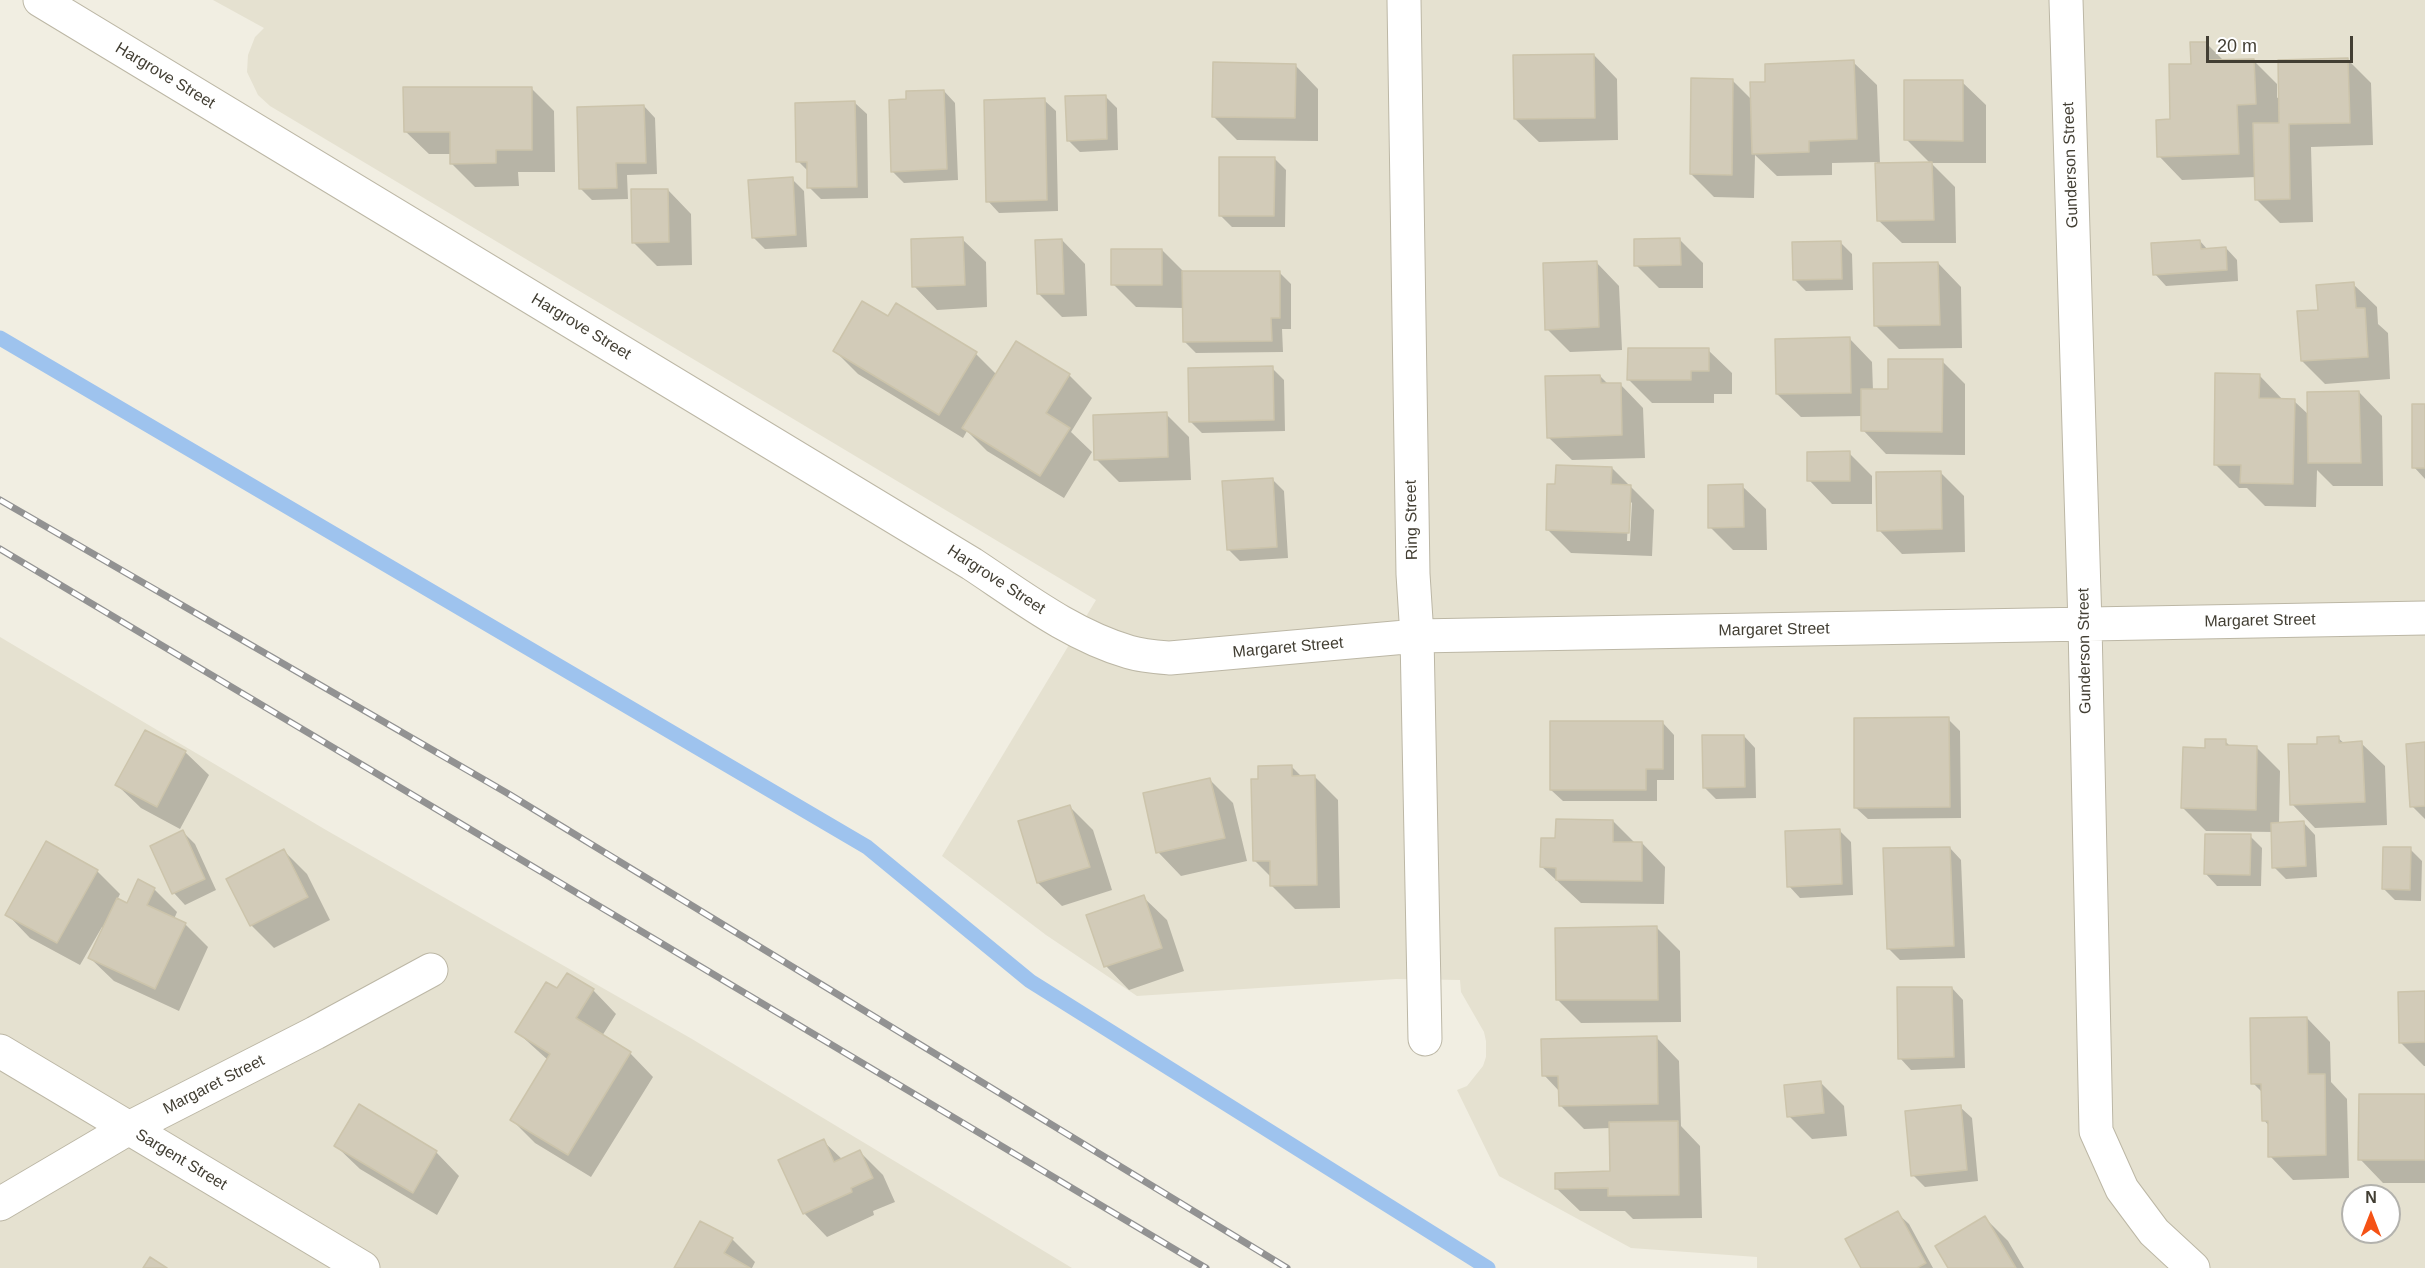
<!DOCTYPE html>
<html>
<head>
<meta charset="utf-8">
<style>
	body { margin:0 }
	#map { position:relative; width:2425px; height:1268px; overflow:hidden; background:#f1eee2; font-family:Arial,sans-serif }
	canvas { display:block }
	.north { position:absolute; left:2341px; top:1184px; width:60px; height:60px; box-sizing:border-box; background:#fff; border:2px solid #b3b2ad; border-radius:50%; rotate:0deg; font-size:16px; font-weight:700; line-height:24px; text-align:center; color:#423e33 }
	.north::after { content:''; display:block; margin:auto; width:21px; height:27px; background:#f55215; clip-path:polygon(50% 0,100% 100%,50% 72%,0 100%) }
	.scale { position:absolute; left:2206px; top:36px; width:147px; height:27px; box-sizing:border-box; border:3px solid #423e33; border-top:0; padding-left:8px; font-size:18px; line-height:21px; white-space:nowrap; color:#423e33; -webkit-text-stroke:4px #fff; paint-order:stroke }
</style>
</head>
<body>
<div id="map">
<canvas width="2425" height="1268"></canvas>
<div class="north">N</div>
<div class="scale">20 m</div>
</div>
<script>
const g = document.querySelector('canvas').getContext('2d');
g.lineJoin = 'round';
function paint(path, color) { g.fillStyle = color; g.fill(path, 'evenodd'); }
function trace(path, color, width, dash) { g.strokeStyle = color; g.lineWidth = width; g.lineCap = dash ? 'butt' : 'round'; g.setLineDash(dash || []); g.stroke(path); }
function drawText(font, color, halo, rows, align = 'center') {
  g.font = font + ' Arial,sans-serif'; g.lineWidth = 4.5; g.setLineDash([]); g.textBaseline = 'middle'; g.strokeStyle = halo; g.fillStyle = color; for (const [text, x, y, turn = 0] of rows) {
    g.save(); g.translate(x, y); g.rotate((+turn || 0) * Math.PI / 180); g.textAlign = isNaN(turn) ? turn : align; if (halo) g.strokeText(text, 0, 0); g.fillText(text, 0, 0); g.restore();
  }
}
paint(new Path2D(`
	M213,0H2425V1268H1757V1257L1631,1248L1499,1176L1457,1090L1467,1086L1483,1066L1486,1057V1041L1484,1032L1461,992L1460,980L1396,979L1137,996L1046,935L942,856L1096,600L270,106L258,95L247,72L248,55L255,37L264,28ZM2353,1196H2389V1232H2353Z
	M0,637L326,830L692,1039L1072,1268H0Z`), '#e5e1d0');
paint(new Path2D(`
	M2207,44L2224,61L2253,60L2277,84V98L2347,59L2371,83L2373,145L2311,147L2313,222L2280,223L2257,200L2256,177L2182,180L2159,156L2192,65Z
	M1594,55L1617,79L1618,140L1539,142L1515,119Z
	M1853,62L1877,85L1880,164L1930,163L1906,139L1962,82L1986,105V163H1931L1955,187L1956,243H1902L1878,220L1877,162L1832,163V175L1777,176L1755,155L1754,198L1714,197L1691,174L1733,81L1752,100L1767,84Z
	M1295,65L1318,89V141L1237,140L1213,116Z
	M531,88L554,111L555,172H518L519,186L475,187L452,164V154H429L405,131Z
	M944,91L955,103L958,180L904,183L892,171L908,100Z
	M1105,96L1117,108L1118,150L1080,152L1068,140Z
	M1044,100L1056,111L1058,211L999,213L988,201Z
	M855,103L867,114L868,198L821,199L809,187V172L798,161Z
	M644,106L655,118L657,174L627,175L628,199L592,200L580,188Z
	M1274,158L1286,170L1285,227H1232L1220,215Z
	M792,179L804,191L807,247L765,249L753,237Z
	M668,190L691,214L692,265L657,266L633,242Z
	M962,239L986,262L987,307L937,310L914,286Z
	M1679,239L1703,263V288H1659L1636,265Z
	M1062,240L1085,264L1087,316L1062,317L1039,294Z
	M2200,241L2208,250L2226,248L2237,260L2238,281L2166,286L2155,274Z
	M1841,243L1852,254L1853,290L1806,291L1794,279Z
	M1162,250L1185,273L1279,272L1291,284V329H1282L1283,352L1196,353L1184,341V308L1136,307L1113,284Z
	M1596,262L1619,286L1622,350L1570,352L1547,329Z
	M1938,263L1961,287L1962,348L1899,349L1876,326Z
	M2353,284L2377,307L2378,324L2388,333L2390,379L2325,384L2302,361L2320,311Z
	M896,305L976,354L997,375H1069L1092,398L1071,432L1092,452L1064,498L987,451L967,431L963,438L858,374L835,351L888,319Z
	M1849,338L1872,362L1873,391H1890L1942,361L1965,384V455L1886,454L1863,430V416L1801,417L1777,394Z
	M1708,350L1732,373V394H1714V403H1652L1629,380Z
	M1272,368L1284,380L1285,431L1202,433L1190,421Z
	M2259,375L2283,400L2294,401L2309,415L2359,392L2382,416L2383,486H2333L2317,470L2316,507L2265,506L2247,488H2239L2216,465Z
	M1600,376L1608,384H1620L1643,408L1645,458L1572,460L1548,437Z
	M2425,406V479L2414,467Z
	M1166,414L1189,437L1191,480L1119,482L1096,459Z
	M1849,453L1872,476V504H1832L1809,480Z
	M1612,468L1654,510L1652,556L1571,553L1547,529ZM1629,500L1632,503L1630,541H1627Z
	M1941,473L1964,496L1965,552L1902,554L1879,530Z
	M1272,479L1284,491L1288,558L1240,561L1228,549Z
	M1742,486L1766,509L1767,550H1733L1710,527Z
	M1948,719L1960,731L1961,818L1868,819L1856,808Z
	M1663,723L1674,735V780H1657V801H1563L1551,790Z
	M1744,736L1755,748L1756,798L1716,799L1704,787Z
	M2338,738L2345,744L2361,743L2385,766L2387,825L2315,828L2292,804L2318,745Z
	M2225,741L2231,747L2257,748L2280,771L2279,824L2304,823L2315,835L2317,877L2286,879L2274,867L2273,832L2206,831L2183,808L2206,749Z
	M2425,744V819L2412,806Z
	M185,752L209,775L180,829L141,808L117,785Z
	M1291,766L1302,777H1315L1338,800L1340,908L1295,909L1271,885V877L1254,860L1260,780Z
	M1210,780L1233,803L1247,861L1181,876L1158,852Z
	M1070,807L1093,830L1112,890L1062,906L1038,883L1020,822Z
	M1613,821L1635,843H1642L1665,867L1664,904L1581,903L1542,867L1557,839Z
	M1839,830L1851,842L1853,895L1800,898L1789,886Z
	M183,832L195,844L216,890L185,905L174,893L152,847Z
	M2250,836L2262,848L2261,886H2217L2206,874Z
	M1950,848L1961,860L1965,958L1900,960L1888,948Z
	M2410,849L2422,861L2421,901L2395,900L2384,889Z
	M284,851L307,874L330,920L274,948L251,925Z
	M97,871L120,894L117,900L128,905L154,889L177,912L174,919L185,924L208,947L179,1011L114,981L90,958L104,928L102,927L80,965L30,938L7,914Z
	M1143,897L1167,920L1184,971L1129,990L1106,966Z
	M1657,928L1680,951L1681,1022L1581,1023L1558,1000Z
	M1952,988L1963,1000L1965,1068L1911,1070L1900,1058Z
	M557,990H593L616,1014L602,1036L630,1053L653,1077L591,1177L535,1143L512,1120L548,1060L517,1032Z
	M2425,993V1066H2424L2400,1042Z
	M2307,1018L2330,1042L2331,1082L2347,1099L2349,1178L2293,1180L2270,1156L2269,1126L2264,1120L2263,1093L2253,1083Z
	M1656,1037L1679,1061L1681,1126L1700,1146L1702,1218L1633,1219L1625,1211H1580L1556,1188L1611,1173L1610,1128L1584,1129L1560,1105V1092L1544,1075Z
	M1820,1082L1844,1106L1847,1136L1812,1139L1789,1116Z
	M2425,1096V1183H2383L2360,1159Z
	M1960,1107L1972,1118L1978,1181L1925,1187L1913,1175Z
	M823,1141L843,1160L860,1152L883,1175L895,1202L873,1211L874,1215L827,1237L804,1213Z
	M336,1146L436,1152L459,1176L437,1215L360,1169Z
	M1897,1213L1909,1224L1933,1268H1863Z
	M1985,1218L2008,1241L2024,1268H1950Z
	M732,1239L755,1262L752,1268H675Z`), '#0003');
trace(new Path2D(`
	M0,338L867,847L1030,981L1488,1268`), '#9ec3ee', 15);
const building = new Path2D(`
	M2190,42H2208V60L2254,59L2256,104L2237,105L2239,154L2157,157L2156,120L2170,119L2169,64H2191Z
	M1594,54L1595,118L1514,119L1513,55Z
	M2348,58L2350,123L2289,124L2290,199L2255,200L2253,123H2279L2278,60Z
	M1854,60L1857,139L1809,141V152L1752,154L1750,82H1765V64Z
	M1213,62L1296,64L1295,118L1212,117Z
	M1691,78L1733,79L1732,175L1690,174Z
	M1904,80H1963V141L1904,140Z
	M403,87H532V150H496V163L450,164V132H404Z
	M944,90L947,169L891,172L889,100L906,99V91Z
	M1106,95L1107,139L1067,141L1065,96Z
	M1045,98L1047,200L986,202L984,100Z
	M855,101L857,187L807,188V162H796L795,103Z
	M644,105L646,163H616L617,188L579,189L577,107Z
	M1219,157H1275L1274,216H1219Z
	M1932,162L1934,220L1877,221L1875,163Z
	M793,177L796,235L752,238L748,180Z
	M631,189H668L669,242L632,243Z
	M963,237L965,285L912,287L911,239Z
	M1680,238L1681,265L1634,266V239Z
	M1062,239L1064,294H1037L1035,240Z
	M2200,240L2201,249L2226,247L2227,270L2153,275L2151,243Z
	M1841,241L1842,279L1793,280L1792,242Z
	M1111,249H1162V285H1111Z
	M1597,261L1599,327L1545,330L1543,263Z
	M1938,262L1940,325L1874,326L1873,263Z
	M1182,271H1280V318H1271L1272,341L1183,342Z
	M2354,282L2356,308H2365L2368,357L2301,361L2297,311L2318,310L2316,285Z
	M862,301L888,316L896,303L977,352L939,415L833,351Z
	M1850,337L1851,393L1776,394L1775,339Z
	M1016,341L1070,374L1046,413L1070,428L1040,476L962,428Z
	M1628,348H1709V371H1691V380H1627Z
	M1888,359H1943L1942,432L1861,431V389H1888Z
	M1273,366L1274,420L1189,422L1188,368Z
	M2215,373L2260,374L2259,398L2295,399L2293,484L2240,483L2241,465H2214Z
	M1600,375L1601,383H1621L1622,435L1547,438L1545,376Z
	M2359,391L2361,463H2308L2307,392Z
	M2412,404H2425V468H2412Z
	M1167,412L1168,457L1094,460L1093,415Z
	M1850,451V481H1807V452Z
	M1556,465L1612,467L1611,484L1631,485L1629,533L1546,530L1547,484H1555Z
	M1941,471L1942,529L1877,531L1876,472Z
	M1273,478L1277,547L1227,550L1222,481Z
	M1743,484L1744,527L1708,528V485Z
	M1949,717L1950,807L1854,808V718Z
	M1550,721H1663V769H1646V790H1550Z
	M145,730L186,751L157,807L115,785Z
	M1702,735H1744L1745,787L1703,788Z
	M2339,736V743L2362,741L2365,802L2290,805L2288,744H2317V737Z
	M2205,739H2226V745L2257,746L2256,810L2181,808L2183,747L2205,748Z
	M2425,742V806L2410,807L2406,744Z
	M1292,765V776L1315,775L1317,885L1270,886V861H1253L1251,779H1258V766Z
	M1210,778L1225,838L1156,853L1143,793Z
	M1070,805L1090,867L1037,883L1018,821Z
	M1556,819L1613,820V842H1642V881L1556,880V868L1540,867L1541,838H1555Z
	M2304,821L2306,866L2272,868L2271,823Z
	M1840,829L1842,884L1787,887L1785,831Z
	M183,830L205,879L172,894L150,846Z
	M2205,834H2251L2250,875L2204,874Z
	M46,841L98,870L57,943L5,915Z
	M1950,847L1954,946L1887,949L1883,848Z
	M2383,847H2411L2410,890L2382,889Z
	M284,849L308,897L250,926L226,879Z
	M138,879L155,888L147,905L186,923L155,989L88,958L117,898L127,903Z
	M1144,895L1162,948L1104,967L1086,915Z
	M1657,926L1658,1000H1556L1555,928Z
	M567,973L594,989L576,1018L631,1052L568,1155L510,1120L550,1054L515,1032L546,982L557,988Z
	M1897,987H1952L1954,1057L1898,1059Z
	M2425,991V1042L2399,1043L2398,992Z
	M2307,1017L2308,1074H2325L2326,1155L2268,1157V1121H2262L2261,1084H2251L2250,1018Z
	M1657,1036L1658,1104L1559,1106L1558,1076H1542L1541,1039Z
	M1821,1081L1824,1113L1787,1117L1784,1085Z
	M2359,1094H2425V1160H2358Z
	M359,1104L437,1151L413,1193L334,1146Z
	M1961,1105L1967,1170L1911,1176L1905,1111Z
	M1678,1121L1679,1195L1608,1196V1188L1555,1189V1173L1610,1171L1609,1122Z
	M824,1139L834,1162L860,1150L873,1178L851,1188L852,1192L803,1214L778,1160Z
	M1898,1211L1926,1263L1917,1268H1861L1845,1239Z
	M1985,1216L2016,1268H1948L1935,1246Z
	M700,1221L733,1238L724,1253L750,1268H674Z
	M150,1257L167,1268H143Z`);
paint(building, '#d2cbb8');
trace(building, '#ccc4ab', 1.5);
const minor = new Path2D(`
	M40,0L972,564C1022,597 1071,635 1129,652C1142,656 1157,657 1170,658L1417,636L2425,618
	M1404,0L1413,574L1417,636L1425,1039
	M2066,0L2085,625L2096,1131L2122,1189L2154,1232L2193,1268
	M0,1051L363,1268
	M0,1204L129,1128L315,1033L431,970`);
trace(minor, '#bcb7a5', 35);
trace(minor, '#fff', 33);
const rail = new Path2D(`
	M0,500L507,793L1287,1268
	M0,549L1206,1268`);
trace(rail, '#929292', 7);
trace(rail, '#fff', 4.5, [14]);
drawText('16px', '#423e33', '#fff', [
	["Hargrove Street",165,76,31],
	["Gunderson Street",2071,165,-92],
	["Hargrove Street",581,327,31],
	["Ring Street",1412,520,-91],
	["Hargrove Street",996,580,33],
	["Margaret Street",2260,621,-1],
	["Margaret Street",1774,630,-1],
	["Margaret Street",1288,648,-5],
	["Gunderson Street",2085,651,-91],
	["Margaret Street",214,1085,-27],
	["Sargent Street",181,1160,31]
]);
</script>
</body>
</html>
